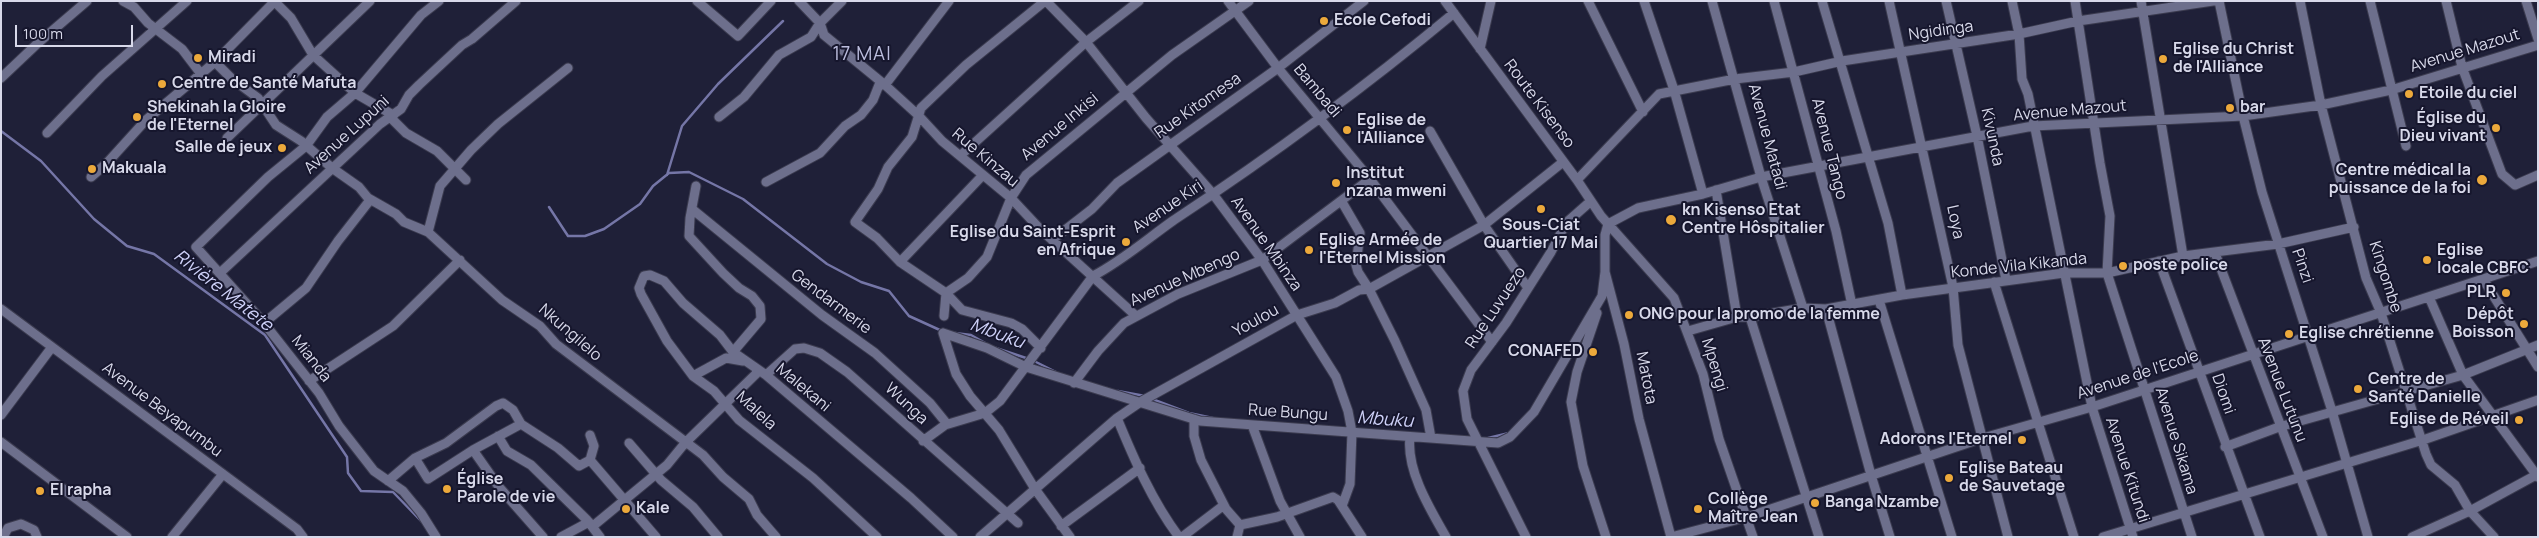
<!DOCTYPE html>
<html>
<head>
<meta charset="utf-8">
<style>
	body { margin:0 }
	#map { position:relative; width:2539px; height:538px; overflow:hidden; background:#1f2038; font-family:Manrope,sans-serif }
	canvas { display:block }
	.frame { position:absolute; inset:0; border:2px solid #d8d9ea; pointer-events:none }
	.scale { position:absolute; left:15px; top:25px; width:118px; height:22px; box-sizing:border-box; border:2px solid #d8d9ea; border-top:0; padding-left:6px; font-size:15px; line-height:18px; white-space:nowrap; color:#d8d9ea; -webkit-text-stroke:4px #16162d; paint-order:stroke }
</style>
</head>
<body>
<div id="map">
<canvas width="2539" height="538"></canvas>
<div class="frame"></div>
<div class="scale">100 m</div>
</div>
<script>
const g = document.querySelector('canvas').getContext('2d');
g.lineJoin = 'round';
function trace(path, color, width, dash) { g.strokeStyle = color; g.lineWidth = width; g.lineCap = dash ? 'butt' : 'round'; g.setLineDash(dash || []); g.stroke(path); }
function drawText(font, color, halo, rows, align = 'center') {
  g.font = font + ' Manrope,sans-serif'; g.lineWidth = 4; g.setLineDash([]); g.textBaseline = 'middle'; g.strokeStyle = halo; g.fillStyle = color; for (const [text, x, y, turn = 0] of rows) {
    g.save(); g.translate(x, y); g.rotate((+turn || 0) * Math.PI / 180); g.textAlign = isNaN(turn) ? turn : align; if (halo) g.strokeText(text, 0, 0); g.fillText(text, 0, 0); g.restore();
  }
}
trace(new Path2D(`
	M1,131L41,161L94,219L127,246L154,254L265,335L347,457L348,473L361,491L393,492L422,522
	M667,175L682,126L718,84L783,21
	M549,207L568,236H585L604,229L640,204L653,186L669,173L689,172L743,199L827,264L861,282L889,291L909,316L942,331
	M955,333L971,335L987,344
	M996,348L1029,359
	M1034,361L1056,372
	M1118,391L1145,396
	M1152,399L1189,413L1213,418
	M1488,438L1509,433`), '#7576a7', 2.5);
const minor = new Path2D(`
	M123,1L134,7L148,23L182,49L201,74
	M274,1L291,18L313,55L355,93L393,115V120L406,133L437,151L466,180
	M697,1L738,36L771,1
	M799,1L820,23L824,35L885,85L918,115L942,141L1011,198L1040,229L1135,315
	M1046,1L1086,42L1146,118L1213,194L1262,260L1336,377L1348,411L1352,432L1350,484L1342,506
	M1228,1L1278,68L1370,179L1492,342
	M1445,1L1577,180L1601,216L1674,298L1703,374L1719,439L1753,537
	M1588,1L1643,112
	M1644,1L1674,90L1703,194
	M1712,1L1761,177L1803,308
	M1774,1L1836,231L1852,305
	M1822,1L1888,223L1902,295
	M1889,1L1953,287L1958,345L2008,537
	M1946,1L1977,136L2006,280
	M2012,1L2019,34L2022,79L2028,94L2092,407L2133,537
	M2075,1L2100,163L2110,216L2107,273L2192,537
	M2141,1L2183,256
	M2219,1L2243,116L2262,192L2332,411L2368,537
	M2300,1L2321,105L2366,278L2381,313L2426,454L2431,465L2455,485L2470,511L2494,537
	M2370,1L2406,146
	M2446,1L2462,67L2502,174L2515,185L2538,175
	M2526,1L2538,39
	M1480,49L1491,1
	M215,62L275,1
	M1,78L38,43L87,1
	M719,117L744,97L779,55L811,37L820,23L842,1
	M1430,131L1484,225L1528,288
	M47,133L102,76L187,1
	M227,138L370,1
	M961,155L1086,42L1139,1
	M91,177L107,163L146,120L215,62L231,78L258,98L276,125L301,141L332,168L359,187L368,198L396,214L404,222L428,232L502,300L540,326L556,344L703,455L723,477L749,499L757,515L776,537
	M1577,180L1659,94L1735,79L1794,72L1842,61L2019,34L2078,21L2213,1
	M766,182L820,153L845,126L861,115L873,100L879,85H885L949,1
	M696,186L690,218L689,236L723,273L739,288L752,296L760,306L761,319L733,352
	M1716,190L1737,317
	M1342,202L1360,233L1356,265L1358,272L1369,289L1395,341L1426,410L1431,438
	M692,209L822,315L875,353L930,403L947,424
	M1608,224L1638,208L1703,194L1761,177L2033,126L2243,116L2321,105L2391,90L2538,45
	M1608,224L1605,235V272L1624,344L1639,419L1671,537
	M428,232L440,186L471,150L498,124L568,68
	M1052,240L1092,209L1117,183L1278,68L1364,1
	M2215,253L2323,537
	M2159,261L2260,537
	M900,262L982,176
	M221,272L380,124L401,109L409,95L419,85L462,45L472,39L516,1
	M2483,279L2538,367
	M1994,282L2074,537
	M2429,297L2463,375L2538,477
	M1879,300L1952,537
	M1,309L297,529L303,537
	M1826,309L1871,475L1890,537
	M1597,313L1577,372L1571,402L1583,466L1606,537
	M944,316L946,293L968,278L987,257L1011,198L1026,175L1172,55L1249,1
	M1750,317L1819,537
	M264,323L306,288L338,241L370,200
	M1688,331L1737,317H1750L1803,308L1826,309L1902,295L2064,273H2107L2183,256L2278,244L2354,227
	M943,333L987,348L1026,367L1200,421L1498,443L1510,437L1534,412L1602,296L1605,272
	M943,333L956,374L970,396L999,430L1035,489L1070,537
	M1041,348L1022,329L1011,323L962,310L946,293L900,262L877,238L855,222L878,189L888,167L912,137L921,108L966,65L1045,1
	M766,375L795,349L804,348L820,353L847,372L1018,523
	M693,376L726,358L743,361
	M309,381L393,326L460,260
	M1074,383L1098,351L1124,323L1178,294L1262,260L1370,179
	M1,415L52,347
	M1117,418C1134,459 1152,501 1179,537
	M1194,419V436L1201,460L1226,509L1240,525L1237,537
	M1252,425L1280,501L1300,537
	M498,436L507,451L531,465L587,520L600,537
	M1410,437C1406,470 1430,509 1446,537
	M923,441L945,425L985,413L1000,401L1093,276C1122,261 1147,239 1174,220C1271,156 1365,87 1454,13
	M1,442L127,537
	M629,443L661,480L693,507L718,537
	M2225,447L2279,427L2463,375L2538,345
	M473,450L499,487L543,537
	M415,458L428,479L473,450L521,424L558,448L579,466L590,460L656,537
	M590,460L594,446L590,435
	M388,481L415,458L446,443L496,406L503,403L513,410L521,424
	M1240,525L1277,517L1333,497L1338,500L1362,537
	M593,526L667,465L685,443L759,371L756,369
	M1061,526L1140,468
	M3,537L8,528L21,524L34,530L37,537
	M172,537L223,474
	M436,537L421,513L403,491L374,471L339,426L319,393L264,323L196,247L268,177L306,146L327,117L355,93L421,15L439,1
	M561,537L589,522
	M877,537L813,478L739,420L714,391L693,376L667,341L641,294L639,288L644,276L650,275L664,281L683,303L720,335L733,352L766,375L911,498L953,537
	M980,537L1117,418L1142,401L1297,315L1335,303L1359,290L1369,289L1484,225L1563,162
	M1182,537L1224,505
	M1526,537L1467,419L1463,391L1471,370L1506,323L1551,252L1566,223L1591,201
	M1671,537L1747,517L1983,438L2092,407L2538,261
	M2103,537L2423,440L2538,400
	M2412,537L2470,511L2538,474`);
trace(minor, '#3b3b4f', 11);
trace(minor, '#6d6f8c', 9);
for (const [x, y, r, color] of [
	[1324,21,5,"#eca93b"],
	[198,58,5,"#eca93b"],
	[2163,59,5,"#eca93b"],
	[162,84,5,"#eca93b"],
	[2409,94,5,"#eca93b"],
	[2230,108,5,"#eca93b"],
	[137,117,5,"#eca93b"],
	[2496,128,5,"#eca93b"],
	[1347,130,5,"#eca93b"],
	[282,148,5,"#eca93b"],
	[92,169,5,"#eca93b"],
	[2482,180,6,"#eca93b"],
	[1336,183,5,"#eca93b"],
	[1541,209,5,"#eca93b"],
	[1671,220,6,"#eca93b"],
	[1126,242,5,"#eca93b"],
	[1309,250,5,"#eca93b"],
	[2427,260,5,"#eca93b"],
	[2123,266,5,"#eca93b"],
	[2506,293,5,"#eca93b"],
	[1629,315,5,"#eca93b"],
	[2524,324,5,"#eca93b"],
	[2289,334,5,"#eca93b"],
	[1593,352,5,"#eca93b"],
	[2358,389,5,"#eca93b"],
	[2519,420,5,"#eca93b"],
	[2022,440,5,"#eca93b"],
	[1949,478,5,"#eca93b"],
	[447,489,5,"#eca93b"],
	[40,491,5,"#eca93b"],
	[1815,503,5,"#eca93b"],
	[626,509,5,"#eca93b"],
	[1698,509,5,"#eca93b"]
]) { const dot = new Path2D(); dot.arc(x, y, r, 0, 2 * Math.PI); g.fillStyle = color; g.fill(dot); trace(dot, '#16162d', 2); }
drawText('bold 16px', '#d8d9ea', '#16162d', [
	["Ecole Cefodi",1334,21],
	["Eglise du Christ",2173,50],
	["de l'Alliance",2173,68],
	["Miradi",208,58],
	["Centre de Santé Mafuta",172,84],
	["Etoile du ciel",2419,94],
	["Shekinah la Gloire",147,108],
	["de l'Eternel",147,126],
	["bar",2240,108],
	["Église du",2486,119,"right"],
	["Dieu vivant",2486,137,"right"],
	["Eglise de",1357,121],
	["l'Alliance",1357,139],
	["Salle de jeux",272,148,"right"],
	["Makuala",102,169],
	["Centre médical la",2471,171,"right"],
	["puissance de la foi",2471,189,"right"],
	["Institut",1346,174],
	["nzana mweni",1346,192],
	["kn Kisenso Etat",1682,211],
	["Centre Hôspitalier",1682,229],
	["Sous-Ciat",1541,226,"center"],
	["Quartier 17 Mai",1541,244,"center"],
	["Eglise du Saint-Esprit",1116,233,"right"],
	["en Afrique",1116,251,"right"],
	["Eglise Armée de",1319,241],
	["l'Eternel Mission",1319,259],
	["Eglise",2437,251],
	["locale CBFC",2437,269],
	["poste police",2133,266],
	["PLR",2496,293,"right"],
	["ONG pour la promo de la femme",1639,315],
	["Dépôt",2514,315,"right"],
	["Boisson",2514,333,"right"],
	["Eglise chrétienne",2299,334],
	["CONAFED",1583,352,"right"],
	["Centre de",2368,380],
	["Santé Danielle",2368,398],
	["Eglise de Réveil",2509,420,"right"],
	["Adorons l'Eternel",2012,440,"right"],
	["Eglise Bateau",1959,469],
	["de Sauvetage",1959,487],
	["Église",457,480],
	["Parole de vie",457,498],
	["El rapha",50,491],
	["Collège",1708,500],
	["Maître Jean",1708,518],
	["Banga Nzambe",1825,503],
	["Kale",636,509]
], 'left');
drawText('16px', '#d8d9ea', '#16162d', [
	["Ngidinga",1941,31,-8],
	["Avenue Mazout",2465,51,-17],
	["Bambadi",1317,91,50],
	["Route Kisenso",1539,104,53],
	["Rue Kitomesa",1198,106,-35],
	["Avenue Mazout",2070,111,-5],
	["Avenue Inkisi",1060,127,-40],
	["Avenue Lupuni",347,135,-42],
	["Avenue Matadi",1767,137,75],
	["Kivunda",1992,137,78],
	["Avenue Tango",1829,149,76],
	["Rue Kinzau",985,158,40],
	["Avenue Kiri",1168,207,-34],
	["Loya",1955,222,78],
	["Avenue Mbinza",1266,244,55],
	["Konde Vila Kikanda",2019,266,-6],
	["Pinzi",2302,266,71],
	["Kingombe",2385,277,72],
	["Avenue Mbengo",1185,278,-24],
	["Gendarmerie",831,302,37],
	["Rue Luvuezo",1496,308,-56],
	["Youlou",1256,321,-29],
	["Nkungilelo",570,333,41],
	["Mianda",311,359,52],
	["Mpengi",1714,365,73],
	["Avenue de l'Ecole",2138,375,-18],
	["Matota",1646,378,79],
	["Malekani",803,388,40],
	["Avenue Lutunu",2282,390,69],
	["Diomi",2223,394,71],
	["Wunga",906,404,43],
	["Avenue Beyapumbu",162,410,37],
	["Malela",756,411,43],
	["Rue Bungu",1288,413,4],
	["Avenue Sikama",2176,441,73],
	["Avenue Kitundi",2127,470,72]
]);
drawText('italic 18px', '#ced1f8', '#16162d', [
	["Rivière Matete",223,291,38],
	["Mbuku",997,334,20],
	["Mbuku",1385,420,4]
]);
g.letterSpacing = '1px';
drawText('19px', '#bcbede', '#16162d', [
	["17 MAI",862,55]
]);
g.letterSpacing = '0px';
</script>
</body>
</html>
